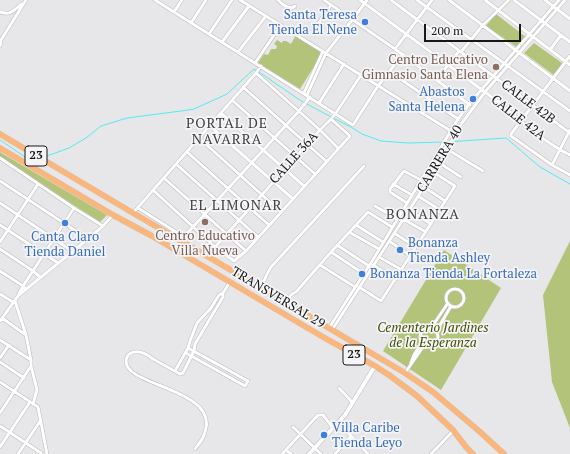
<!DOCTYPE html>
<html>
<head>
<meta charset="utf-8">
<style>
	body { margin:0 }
	#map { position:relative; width:570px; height:454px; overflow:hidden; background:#e7e7ea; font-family:"PT Serif",serif }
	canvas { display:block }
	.scale { position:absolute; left:424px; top:24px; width:97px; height:18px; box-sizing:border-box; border:2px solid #181819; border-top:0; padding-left:5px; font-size:12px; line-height:14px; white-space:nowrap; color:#181819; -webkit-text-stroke:3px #f5f4f7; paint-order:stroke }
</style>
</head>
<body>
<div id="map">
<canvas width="570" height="454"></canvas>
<div class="scale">200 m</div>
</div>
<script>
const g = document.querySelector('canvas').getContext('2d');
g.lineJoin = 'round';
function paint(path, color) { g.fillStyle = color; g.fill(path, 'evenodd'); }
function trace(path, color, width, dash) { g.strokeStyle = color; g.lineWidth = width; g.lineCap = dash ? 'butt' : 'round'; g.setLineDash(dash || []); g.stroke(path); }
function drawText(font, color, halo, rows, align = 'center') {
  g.font = font + ' "PT Serif",serif'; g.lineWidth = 3.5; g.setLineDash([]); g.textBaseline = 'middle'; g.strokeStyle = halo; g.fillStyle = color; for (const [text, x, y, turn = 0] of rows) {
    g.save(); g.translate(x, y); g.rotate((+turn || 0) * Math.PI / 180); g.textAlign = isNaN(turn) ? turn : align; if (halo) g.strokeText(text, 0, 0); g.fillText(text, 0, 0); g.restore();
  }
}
paint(new Path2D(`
	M496,14L527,38L518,48L486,26Z
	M296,35L323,52L300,89L258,63L264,54L268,55L271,49H276L277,46L274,44L277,40L282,43L283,41H286L291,44Z
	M534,43L562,63L555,76L524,53Z
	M0,152L3,154L107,215L100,222L0,158Z
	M570,241V428L552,382L543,295Z
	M444,250L501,288L441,390L383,351Z`), '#b3c37a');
trace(new Path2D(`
	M259,72L304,103
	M307,104L331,117
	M333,118L351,127L362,134L381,141L408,143L443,142
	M0,140L31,161L37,159
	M446,142L506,138L540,167L570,184
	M44,157L69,148L86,138L101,126L127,118L181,111L194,109L227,94L254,69L256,70`), '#54e9f1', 1);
const minor = new Path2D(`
	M155,0L353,125L378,86L403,54
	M240,0L451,131
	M278,0C282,4 285,7 292,8L295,6
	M324,0L395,49L470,105
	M360,0C403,32 446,63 489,95C515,115 540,140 570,155
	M391,0L570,133
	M417,0L570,111
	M449,0L570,91
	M485,0L570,65
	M514,0L570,42
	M545,0L570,19
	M0,12C10,16 14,10 22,4
	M174,12L182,0
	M191,23L206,0
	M318,24L331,5
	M209,34L232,0
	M222,42L249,6
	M0,46L1,40L26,0
	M395,49L432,0
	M550,50L561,35
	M238,52L266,16
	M461,52L483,25L509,0
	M570,56L511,134V136L552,165L570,175
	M255,63L281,25
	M389,71L458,119
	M256,73L320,130L338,148
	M437,79L459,51
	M243,87L326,161
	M304,93L323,51
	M307,95L326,53L353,19L367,0
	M232,100L315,174
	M319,103L344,64
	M221,113L304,186
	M210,126L293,199
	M199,138L281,212
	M445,148L483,171
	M187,152L269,225
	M0,158L74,208L103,226
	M438,162L461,177
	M176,164L258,237
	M552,165L570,130
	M164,178L246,251
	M0,181L88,239
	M393,184L412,195
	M424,187L445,201
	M153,190L215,247L234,261L246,251L350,136L331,119
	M418,196L440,210
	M0,203L72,251
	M407,203L390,192V189L404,171L421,180
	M375,206L397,219
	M138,208L184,237
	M409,210L431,224
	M133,213L256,73L261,66
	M403,219L426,232
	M0,225L58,263
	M356,225L383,242
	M349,232L379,249
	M394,233L416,247
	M181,240L299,111L310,97
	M389,241L411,256
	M0,242L38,184
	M337,245L369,266
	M0,249L33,271L40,277
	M331,252L364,274
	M207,256L320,130L331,119L336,113L361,75
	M379,257L402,270
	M320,265L355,287
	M373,265L396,279
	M0,271L23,286L26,289
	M359,287L381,301L455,186L433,172
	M261,288L267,274L271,267L364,166
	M446 298a9 9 0 1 1 18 0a9 9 0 1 1-18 0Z
	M0,294L13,302
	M19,295L88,239L103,226L113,215
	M15,301L26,335L31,360V366L37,390L33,404
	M285,302L292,294L296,292L331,252L368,212L392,227
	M2,318L26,335
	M0,321L18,296L23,286L74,208
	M329,328L374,258L458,119L469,104L559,0
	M431,328L448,303
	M420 337a9 9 0 1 1 18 0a9 9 0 1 1-18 0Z
	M332,330L424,187L462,123L485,92L565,0
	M436,332L451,306
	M0,340L31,360
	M186,353L245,386L248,381L188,348
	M0,358L9,345
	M0,362L24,378
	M411,363L414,355L422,342
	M175,371L188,348L190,341L197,323L211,308L219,295L223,293L230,282
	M405,373L425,344
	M0,382L38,407L47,454
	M339,388L352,402
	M0,413L31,366
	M338,422L368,454
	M0,426L41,453
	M293,427L321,454
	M0,447L30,402
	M195,449C201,441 204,438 206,428C213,395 149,387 131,371C122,362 126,350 140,352C144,353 149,356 153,359C162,364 171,369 180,374L183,373L194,351L195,344L223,297V293
	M286,450L291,454
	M18,454L41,420
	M282,454L318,415H323L333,428
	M335,454L351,436
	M431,454L453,431`);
const tertiary = new Path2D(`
	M309,454L345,415L375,366`);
const trunk = new Path2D(`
	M0,134L133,213L207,256L405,373L433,392L479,431L504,454
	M0,148L113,215L152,236L323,337L375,366L389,375L417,396L453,430L466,447L473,454`);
trace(minor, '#bababc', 4);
trace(tertiary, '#bababc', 5);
trace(trunk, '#c3c3c3', 6);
trace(minor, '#fff', 3);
trace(tertiary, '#fff', 4);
trace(trunk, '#fbb67c', 5.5);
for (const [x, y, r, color] of [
	[365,22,4,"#3f7fe0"],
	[496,67,4,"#8d6e63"],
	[473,99,4,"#3f7fe0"],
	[205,222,4,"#8d6e63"],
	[65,223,4,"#3f7fe0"],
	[400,250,4,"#3f7fe0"],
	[362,274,4,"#3f7fe0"],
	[324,435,4,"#3f7fe0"]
]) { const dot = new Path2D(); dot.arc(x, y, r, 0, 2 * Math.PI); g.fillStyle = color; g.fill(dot); trace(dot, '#f5f4f7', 1.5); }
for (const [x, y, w] of [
	[36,156,22],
	[354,355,22]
]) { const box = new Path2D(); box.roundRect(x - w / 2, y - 10, w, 20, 3); g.fillStyle = '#f5f4f7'; g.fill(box); trace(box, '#181819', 1); }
drawText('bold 12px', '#181819', null, [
	["23",36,156],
	["23",354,355]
]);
drawText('13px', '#366cbe', '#f5f4f7', [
	["Santa Teresa",357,15,"right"],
	["Tienda El Nene",357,30,"right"],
	["Abastos",465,92,"right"],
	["Santa Helena",465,107,"right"],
	["Canta Claro",65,237,"center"],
	["Tienda Daniel",65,252,"center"],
	["Bonanza",408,243],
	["Tienda Ashley",408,258],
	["Bonanza Tienda La Fortaleza",370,274],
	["Villa Caribe",332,428],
	["Tienda Leyo",332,443]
], 'left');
drawText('13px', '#785e54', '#f5f4f7', [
	["Centro Educativo",488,60],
	["Gimnasio Santa Elena",488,75],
	["Centro Educativo",205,236,"center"],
	["Villa Nueva",205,251,"center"]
], 'right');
drawText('13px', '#181819', '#f5f4f7', [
	["CALLE 42B",528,102,37],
	["CALLE 42A",518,118,38],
	["CALLE 36A",294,158,-48],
	["CARRERA 40",440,159,-59],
	["TRANSVERSAL 29",278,298,31]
]);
drawText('italic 13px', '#434f03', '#f5f4f7', [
	["Cementerio Jardines",433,328],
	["de la Esperanza",433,343]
]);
g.letterSpacing = '1px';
drawText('14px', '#414144', '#f5f4f7', [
	["PORTAL DE",227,124],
	["NAVARRA",227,140],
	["EL LIMONAR",236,206],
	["BONANZA",423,215]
]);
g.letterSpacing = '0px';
</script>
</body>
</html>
